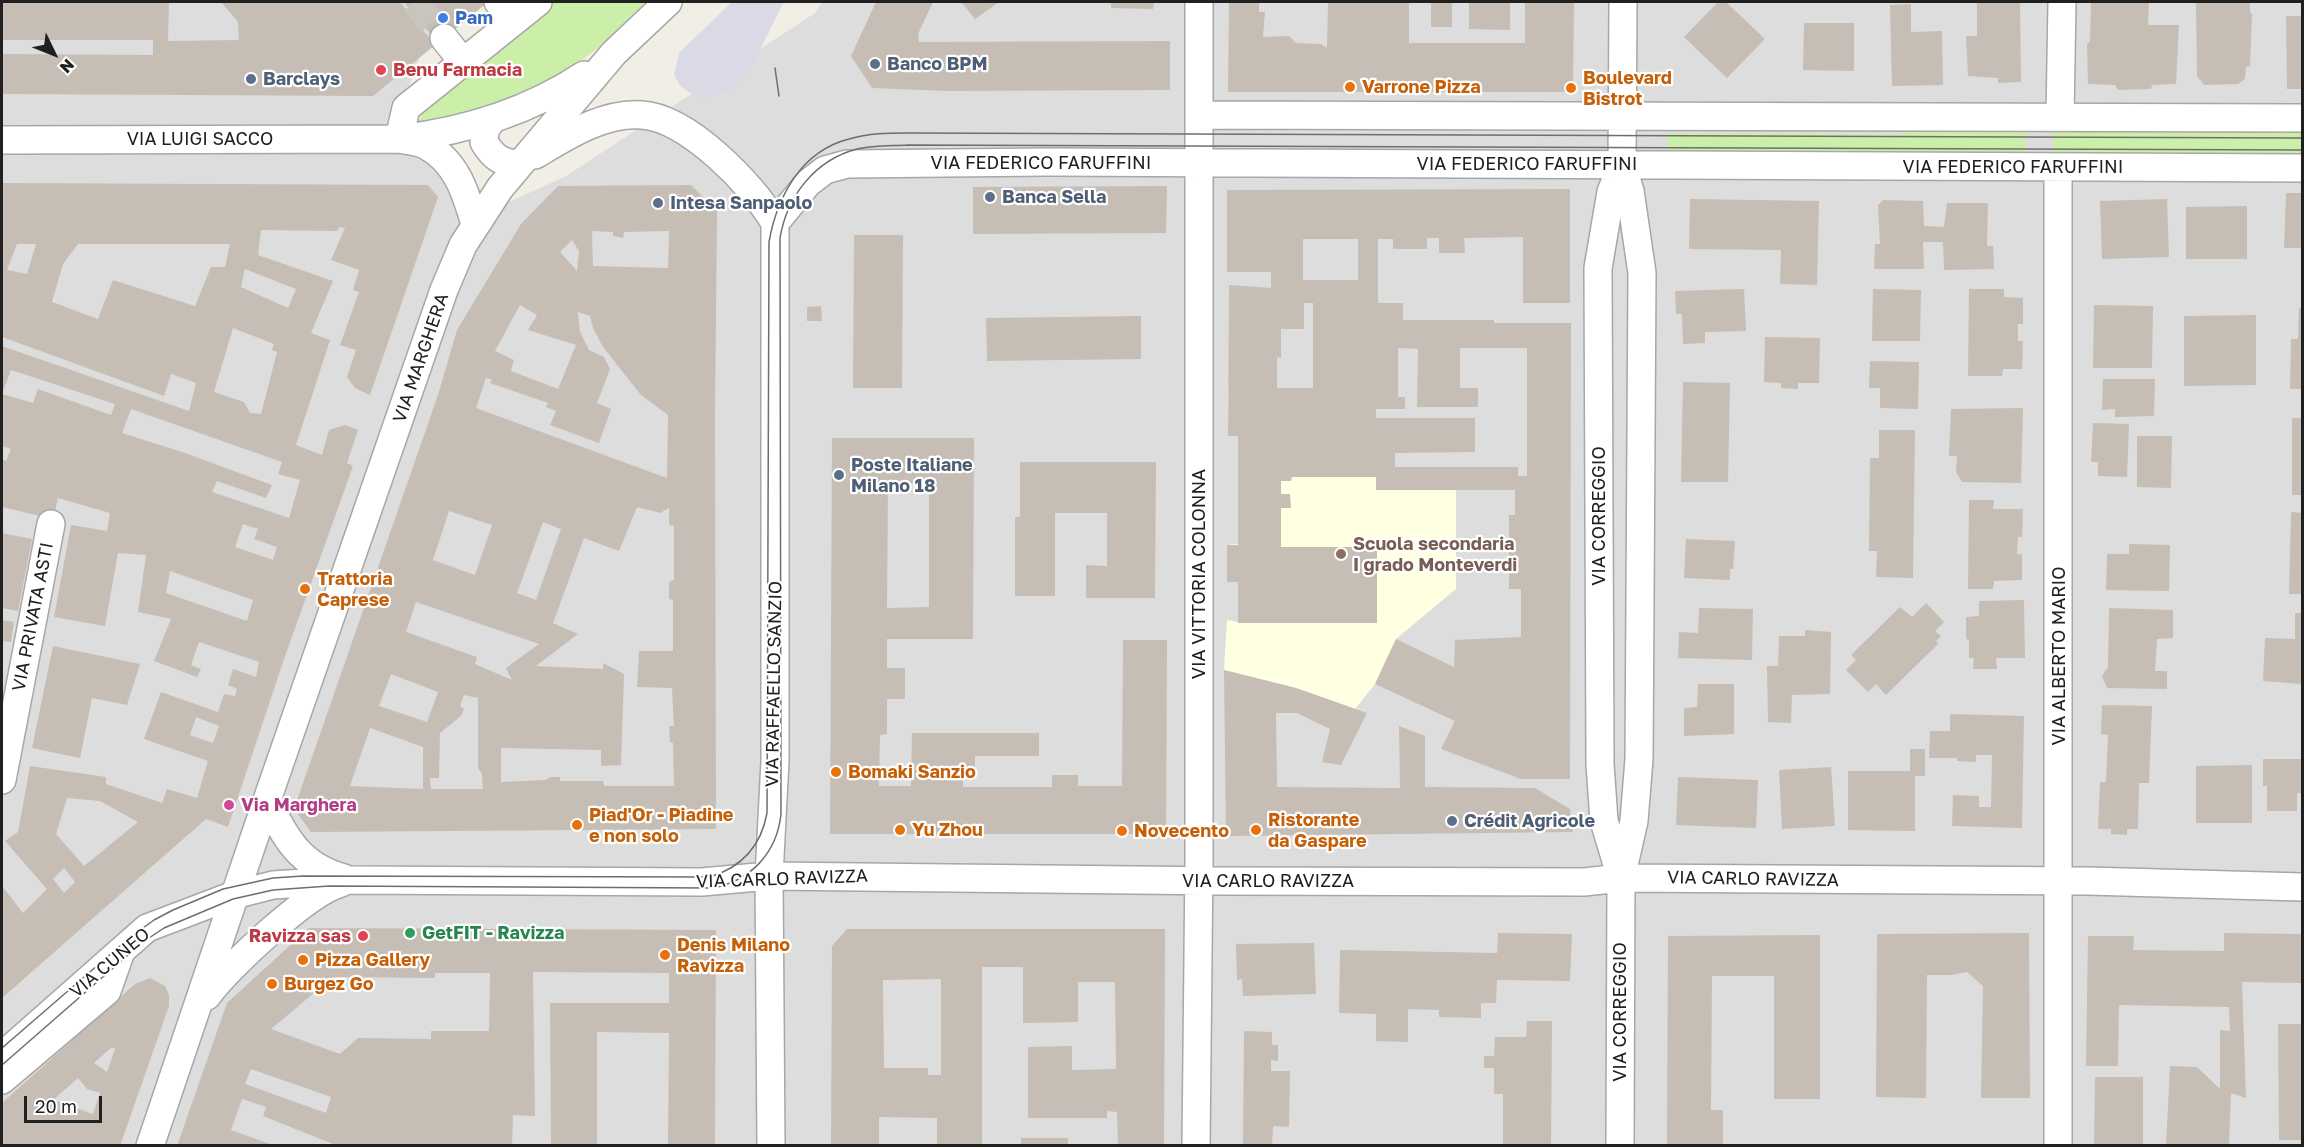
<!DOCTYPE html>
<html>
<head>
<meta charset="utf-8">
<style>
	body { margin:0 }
	#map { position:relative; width:2304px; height:1147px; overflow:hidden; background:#f1eee6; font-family:"Golos Text",sans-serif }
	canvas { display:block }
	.frame { position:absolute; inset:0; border:3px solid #202020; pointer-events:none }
	.north { position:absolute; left:24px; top:24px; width:60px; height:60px; -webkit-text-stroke:4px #fff; paint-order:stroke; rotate:133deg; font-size:16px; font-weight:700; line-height:24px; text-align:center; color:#202020 }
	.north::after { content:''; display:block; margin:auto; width:21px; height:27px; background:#202020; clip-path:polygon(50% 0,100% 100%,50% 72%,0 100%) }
	.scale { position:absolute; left:24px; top:1096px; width:78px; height:27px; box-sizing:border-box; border:3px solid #202020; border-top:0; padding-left:8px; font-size:18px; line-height:21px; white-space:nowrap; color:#202020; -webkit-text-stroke:4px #fff; paint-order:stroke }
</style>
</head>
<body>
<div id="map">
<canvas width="2304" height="1147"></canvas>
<div class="frame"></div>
<div class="north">N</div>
<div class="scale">20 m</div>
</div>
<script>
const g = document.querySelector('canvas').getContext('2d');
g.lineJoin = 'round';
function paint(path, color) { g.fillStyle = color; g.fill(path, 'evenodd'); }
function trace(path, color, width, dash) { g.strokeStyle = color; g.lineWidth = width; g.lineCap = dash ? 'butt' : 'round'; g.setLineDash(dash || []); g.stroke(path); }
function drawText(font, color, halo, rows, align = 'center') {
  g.font = font + ' "Golos Text",sans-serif'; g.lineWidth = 4.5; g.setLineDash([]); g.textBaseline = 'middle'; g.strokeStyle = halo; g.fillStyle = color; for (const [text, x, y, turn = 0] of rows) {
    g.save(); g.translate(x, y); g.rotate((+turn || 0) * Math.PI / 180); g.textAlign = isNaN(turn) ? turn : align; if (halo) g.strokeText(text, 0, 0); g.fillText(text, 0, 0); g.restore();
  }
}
paint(new Path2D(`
	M2,2H481L422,50L398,117L476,221L233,894L146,926L2,1052Z
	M822,2H2302V1145L2,1146V1056L147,930L232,898L485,213L566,176L815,13Z`), '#dedddd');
paint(new Path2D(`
	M1228,388H1376V490H1456V589L1396,639L1375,684L1355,709L1296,688L1224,670L1227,620L1238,622V582H1227V545L1238,544V436H1228Z`), '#ffffe2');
paint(new Path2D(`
	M551,2H646L598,48L552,82L466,117L418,122L430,99Z
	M1904,131H2026V155H1668V133L1904,134Z
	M2053,131H2302V156L2053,155Z`), '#cbefa9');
paint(new Path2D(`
	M732,2H784L750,69L738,83L731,89L714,96L706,97L690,93L680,86L674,74L679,53Z`), '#dadae7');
paint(new Path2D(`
	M2,2H169L168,41L239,40L238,22L221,2H400L435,45L373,96L2,94V54L153,55V40H2Z
	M404,2H488L438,43Z
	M876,2H933L918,34L919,42L1170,41V90L947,91L872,88L851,56Z
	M964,2H999L975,19L962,3Z
	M1111,2H1154L1153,9L1111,8Z
	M1229,2H1259V12H1265L1263,37L1289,36L1296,43L1321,44L1327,48L1328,2H1409V43H1525V2H1574L1573,92H1228Z
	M1431,2H1452V27H1431Z
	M1469,2H1510V30L1469,29Z
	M1718,2H1726L1765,39L1727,78L1684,37Z
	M1977,2H2020L2021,82L1998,83V78L1968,76L1966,36H1977Z
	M2091,2H2149L2148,25H2179L2176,84L2152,85L2151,89L2118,90L2115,85L2088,84L2087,44L2090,41Z
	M2196,2H2250V13H2252L2250,66L2246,67L2245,79L2238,84L2204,85L2197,76Z
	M1911,4V32L1942,31L1943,85L1892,86L1890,5Z
	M2286,16H2302V89H2287Z
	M1804,23H1854V71L1803,70Z
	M2,183L428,185L438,197L370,395L355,388L347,377L356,350L340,345L359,292L353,290L359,270L331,260L345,228L339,227L337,231L261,230L258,255L333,281L311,333L330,340L296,445L322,455L329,430L345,425L358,430L347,463L353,466L284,659L228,827L206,819L2,998V886L23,913L47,889L5,841L18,832L30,766L106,777V784L162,803L167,789L197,798L208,761L144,739L161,692L218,712L224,694L235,696L237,689L228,685L233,669L256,677L259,662L199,642L191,665L201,669L197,677L154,661L171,619L138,612L146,555L118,553L105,626L54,617L71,525L107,531L110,513L58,498L53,519L2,507V459L6,461L11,449L2,446V346L189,411L196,383L171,374L164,396L2,337ZM17,244H36L27,274L7,270ZM78,244H230L225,267H211L195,306L113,280L98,319L52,302L63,264ZM245,269L296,289L288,308L241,287ZM233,328L274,344L272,350L277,352L261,414L250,413L244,402L214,392ZM11,370L115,404L111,415L38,389L33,403L2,394ZM131,409L282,462L278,474L300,480L289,518L212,492L217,481L266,498L272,485L185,453L122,433ZM243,524L258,529L254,539L277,547L273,560L235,547ZM170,571L253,600L247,621L166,593ZM196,717L219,726L213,743L190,735ZM67,798L100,801L138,822L84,866L56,834ZM64,868L75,882L64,893L53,879Z
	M691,185L717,211L715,415L716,829L311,832L294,809L438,395L457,330L521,224L558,186ZM592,231L613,232V236L623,238L624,232L669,231L668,268L593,266ZM572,240L579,251L577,271L560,252ZM520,305L537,315L528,330L576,345L558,389L511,371L514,360L495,351ZM578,312L590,316L593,328L603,347L641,395L668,415L667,478L476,408L486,378L492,379L490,383L548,403L546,407L556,411L550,425L599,443L611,409L597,403L610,369L604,357L589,350L580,332ZM637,507L660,513L669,508V525L674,526V580L669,582V599L673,600V651H639L637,687L672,688L674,726H669L670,742L673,743L674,786H604L603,781H560V777H551L545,780L501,782V748L601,750V766L621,765L624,674L603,663V669L536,666L578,634L553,623L584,538L619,551ZM449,511L492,525L475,575L433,560ZM543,522L561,529L536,600L517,593ZM416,602L539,644L506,668L512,680L475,664L477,657L406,632ZM391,674L438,692L427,722L379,706ZM464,695L478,698V768L482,774L483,789H431L430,778H439L440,733L461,716L464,709L460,706ZM370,728L423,747V789L350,786Z
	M1167,186L1166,233L973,234V187Z
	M1570,189V303H1523V237L1464,238L1465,253H1439V238H1427V249H1393V239H1378V303H1403V320H1494V323H1571L1570,779H1521L1441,749L1455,721L1375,684L1396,639L1454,667L1455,640L1521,637V589H1509V515H1515V490H1376V477H1292L1291,481H1281V494H1290L1291,508H1281V547H1377V623H1238V582H1227V545H1238V436H1228L1229,285L1271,288V272H1227V190ZM1303,239H1358V280H1303ZM1304,303H1313V388H1277V357L1281,358V329H1304ZM1398,348L1418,349L1417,407H1478V388H1460V348H1527V476H1518V467H1395V453L1475,452V418H1376V409H1405V397H1398Z
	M2286,193H2302V248H2284Z
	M1690,199L1819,201L1817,285L1780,284L1781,250L1689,249Z
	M2167,199L2169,257L2102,259L2100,201Z
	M1883,200L1923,201L1924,226L1944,227L1947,203H1988L1987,246H1993L1994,269L1944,270L1943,242H1923L1924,269H1874L1875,244H1880L1878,205Z
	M2247,206V259H2186V207Z
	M854,235H903L902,388H853Z
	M1744,289L1746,331L1705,332V343L1683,344L1682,314H1676L1675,291Z
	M1873,289L1921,290L1920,341H1872Z
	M1969,289H2004V297L2023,298V324H2018V341H2023L2022,369H2003L2002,376H1968Z
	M2094,305L2153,306L2152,368H2093Z
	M821,306L822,321H807V307Z
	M2299,308L2302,309V389H2290L2291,339H2298Z
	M2256,315V385L2184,386V316Z
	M1141,316V359L987,361L986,318Z
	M1765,337L1820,338L1819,383H1798V389L1781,388V383L1764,382Z
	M1870,361L1919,362L1918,409L1880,408V388H1869Z
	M2103,379H2155L2154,416L2115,417V409L2102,410Z
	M1683,382L1730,383L1728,482H1681Z
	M2023,408L2021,483L1962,482L1956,472L1957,456H1949L1951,409Z
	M2292,418H2302V495H2292Z
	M2093,423L2129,424L2127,477L2098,476V462H2091Z
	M1879,430H1915L1913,578L1876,577L1877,551H1869L1870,458H1879Z
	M2137,436H2172L2171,488L2137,487Z
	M832,438H974L973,639H887V668H905V699H887V734L880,735L879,786H911L912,733H1039V756H975V776L963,775V787H1052V775H1078V786H1122L1123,640H1167L1166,834H830ZM929,483V607L887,608L888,484Z
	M1020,462H1156L1155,598H1086V565L1107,566V513H1055V596H1015V517H1020Z
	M1969,500H1994L1993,509H2023L2022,537H2018L2017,554H2022V580L1994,581L1993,589H1968Z
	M2291,512L2302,513V594H2289Z
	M2,533L32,539L18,611L2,608Z
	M1686,539L1735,541L1733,569H1730V580L1684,578Z
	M2129,544L2170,545L2169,591L2106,590L2107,554H2129Z
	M2024,600L2025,658H1996L1997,669H1973L1974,658H1969V640L1966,639V617L1979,616V601Z
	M1926,603L1944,622L1935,631L1941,636L1936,641L1938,644L1886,695L1876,684L1868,692L1846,670L1856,660L1851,655L1900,607L1912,617Z
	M1699,608L1753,609L1752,660L1678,658L1679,632L1698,633Z
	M2109,608L2173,610V638L2157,639L2155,671H2167V689L2107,688L2102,676L2108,667Z
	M2295,613H2302V684L2263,681L2265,638L2295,639Z
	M2,620L14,622L11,642L2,641Z
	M1805,630L1831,632L1830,694L1792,695L1791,723L1768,722L1767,666H1778L1779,636H1805Z
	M53,646L140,664L127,705L92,698L80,758L32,748Z
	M1224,670L1296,688L1367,713L1341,765L1322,762L1330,729L1297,713H1276L1277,787L1400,788L1399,726L1425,736V787L1535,788L1570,809L1573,832L1226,836Z
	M1698,684H1734V734L1684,736V708L1697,707Z
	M2102,705L2152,706L2149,783H2139L2138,829H2127V835L2111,834V829H2098L2100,782H2106L2108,735L2101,734Z
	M1950,714L2024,716L2022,828L1952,826L1953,795L1979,796V807H1991L1992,755H1976V762L1957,761V758H1929L1930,731H1950Z
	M1910,749H1925V776H1915V831L1848,830V771H1910Z
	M2263,759H2302V793H2297V811H2267V786H2263Z
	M2252,765V823H2196V766Z
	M1831,767L1835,826L1782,829L1779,770Z
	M1678,777L1758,780L1756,828L1676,825Z
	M309,928L716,930L715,1146H668L669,1033L597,1032V1146H551L550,1003H669V973L533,972L535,1116L513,1115L512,1146H338L263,1116L266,1107L242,1099L231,1130L276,1146H177L227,1003ZM435,973H490L489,1031H431V1039L358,1038L340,1054L271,1029L333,977L435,978ZM251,1069L331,1097L326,1113L245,1084Z
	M847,929H1165L1164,1146H1118L1117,1112L1107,1111V1118H1028V1047L1072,1046V1070L1116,1069L1115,982H1078V1022L1023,1023V967H982V1146H937V1118L879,1117V1146H831L832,946ZM941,979V1075H928V1068H884L883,980Z
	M1498,933L1572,934L1570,981L1497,980L1496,1003H1481V1018L1439,1017V1010L1408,1009V1042L1376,1041V1014L1339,1013L1340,950L1497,953Z
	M2029,933L2030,1098H1981L1983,986L1967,972L1952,975H1927L1926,1098L1876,1097L1877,934Z
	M2224,933L2302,934V983L2242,982L2246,1098L2231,1093L2229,1146H2166L2170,1066L2197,1067L2220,1089V1030L2230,1031L2229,1007L2119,1005L2118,1066H2086L2088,936H2134L2133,950L2224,951Z
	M1820,935V1099H1774V976H1712L1711,1110H1723V1146H1667L1668,936Z
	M1314,943L1316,994L1243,996L1242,979L1237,980L1236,944Z
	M150,978L165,986L169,995V1006L120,1146H2V1103L135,984ZM112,1047L115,1049L107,1072L94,1063ZM78,1078L87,1089L100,1093L93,1114L53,1100Z
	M1527,1021H1552L1551,1146H1503V1094H1494V1068H1484V1056H1494L1495,1037H1526Z
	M2278,1024H2302V1140H2279Z
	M1244,1031L1272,1032V1045H1278V1061L1271,1060V1071H1290L1289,1127L1273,1126L1272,1146H1243Z
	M2095,1077H2143V1146H2094Z
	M1021,1138H1068V1146H1021Z`), '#c6bdb5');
trace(new Path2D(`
	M415,2L444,38`), '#c7c5be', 27, [27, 14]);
const minor = new Path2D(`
	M498,2L513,21
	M444,38L463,62
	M1199,115L2302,118
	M2060,117L2062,2
	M492,120L485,130L484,142C493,157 501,163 519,164
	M399,139L406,108L538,2
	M2,140L399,139C466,131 528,112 584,75
	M404,140C411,141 420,142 427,146C457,162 466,194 475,224
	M535,155C567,136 604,112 642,115C688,118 753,185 775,223V761L769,876L771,1146
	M775,223L808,183L825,170L847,164L1047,162L2302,168
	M2,780L51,524
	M267,800C285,838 300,866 344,878
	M1620,874L1604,821L1600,764L1598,268L1611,192L1622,165L1623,2
	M207,996C228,967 308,892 341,883
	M2,1056L147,928L234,895L273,885L351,880L702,882L769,876L1225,881L1584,882L1621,878L2088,881L2302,887
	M2,1080L107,991L120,954
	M150,1146L267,800L444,290L463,245L500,188L614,53L668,2
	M1196,1146L1199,861V2
	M1620,1146L1621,878L1634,821L1639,759L1642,273L1630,191L1622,165
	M2058,1146V167`);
trace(minor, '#a7a7a7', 30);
trace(minor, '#fff', 27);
trace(new Path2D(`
	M775,68L779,96
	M2,1048L128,939L154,920L173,910L223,889L273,878L303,876L710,877C742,867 761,847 767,813L769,242C777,197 801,151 849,139C869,133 888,133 908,133L2302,138
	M2,1065L143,942L164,928L233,899L273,890L329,886L711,888C750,882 777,853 781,814L780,238C787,196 815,160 857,149C874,145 891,146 908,145L2302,150`), '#6e6e6e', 1.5);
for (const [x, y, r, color] of [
	[443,18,6,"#3f7fe0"],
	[875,64,6,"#5c6f8a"],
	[381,70,6,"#e0444e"],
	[251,79,6,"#5c6f8a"],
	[1350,87,6,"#e8710a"],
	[1571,88,6,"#e8710a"],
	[990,197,6,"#5c6f8a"],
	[658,203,6,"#5c6f8a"],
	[839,475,6,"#5c6f8a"],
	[1341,554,6,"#8d6e63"],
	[305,589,6,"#e8710a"],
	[836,772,6,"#e8710a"],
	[229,805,6,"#d1479c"],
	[1452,821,6,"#5c6f8a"],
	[577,825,6,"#e8710a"],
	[900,830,6,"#e8710a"],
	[1256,830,6,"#e8710a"],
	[1122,831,6,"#e8710a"],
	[410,933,6,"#2e9e5b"],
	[363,936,6,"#e0444e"],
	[665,955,6,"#e8710a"],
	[303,960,6,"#e8710a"],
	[272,984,6,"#e8710a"]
]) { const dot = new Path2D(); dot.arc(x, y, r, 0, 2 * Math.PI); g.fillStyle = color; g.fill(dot); trace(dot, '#fff', 2); }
drawText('bold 18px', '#366cbe', '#fff', [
	["Pam",455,18]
], 'left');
drawText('bold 18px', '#4e5e75', '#fff', [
	["Banco BPM",887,64],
	["Barclays",263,79],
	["Banca Sella",1002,197],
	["Intesa Sanpaolo",670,203],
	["Poste Italiane",851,465],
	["Milano 18",851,486],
	["Crédit Agricole",1464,821]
], 'left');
drawText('bold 18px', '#be3a42', '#fff', [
	["Benu Farmacia",393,70],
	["Ravizza sas",351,936,"right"]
], 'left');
drawText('bold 18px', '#c56008', '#fff', [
	["Boulevard",1583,78],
	["Bistrot",1583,99],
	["Varrone Pizza",1362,87],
	["Trattoria",317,579],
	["Caprese",317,600],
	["Bomaki Sanzio",848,772],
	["Piad'Or - Piadine",589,815],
	["e non solo",589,836],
	["Ristorante",1268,820],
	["da Gaspare",1268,841],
	["Yu Zhou",912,830],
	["Novecento",1134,831],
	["Denis Milano",677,945],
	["Ravizza",677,966],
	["Pizza Gallery",315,960],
	["Burgez Go",284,984]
], 'left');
drawText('18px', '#202020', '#fff', [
	["VIA LUIGI SACCO",200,139],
	["VIA FEDERICO FARUFFINI",1041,163],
	["VIA FEDERICO FARUFFINI",1527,164],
	["VIA FEDERICO FARUFFINI",2013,167],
	["VIA MARGHERA",421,358,-71],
	["VIA CORREGGIO",1599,516,-90],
	["VIA VITTORIA COLONNA",1199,574,-90],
	["VIA PRIVATA ASTI",33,617,-79],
	["VIA ALBERTO MARIO",2059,656,-90],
	["VIA RAFFAELLO SANZIO",774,684,-89],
	["VIA CARLO RAVIZZA",782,879,-2],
	["VIA CARLO RAVIZZA",1753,879,1],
	["VIA CARLO RAVIZZA",1268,881],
	["VIA CUNEO",110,963,-40],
	["VIA CORREGGIO",1620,1012,-90]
]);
drawText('bold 18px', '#785e54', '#fff', [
	["Scuola secondaria",1353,544],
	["I grado Monteverdi",1353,565]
], 'left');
drawText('bold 18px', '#b23c85', '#fff', [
	["Via Marghera",241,805]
], 'left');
drawText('bold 18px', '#27864d', '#fff', [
	["GetFIT - Ravizza",422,933]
], 'left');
</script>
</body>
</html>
